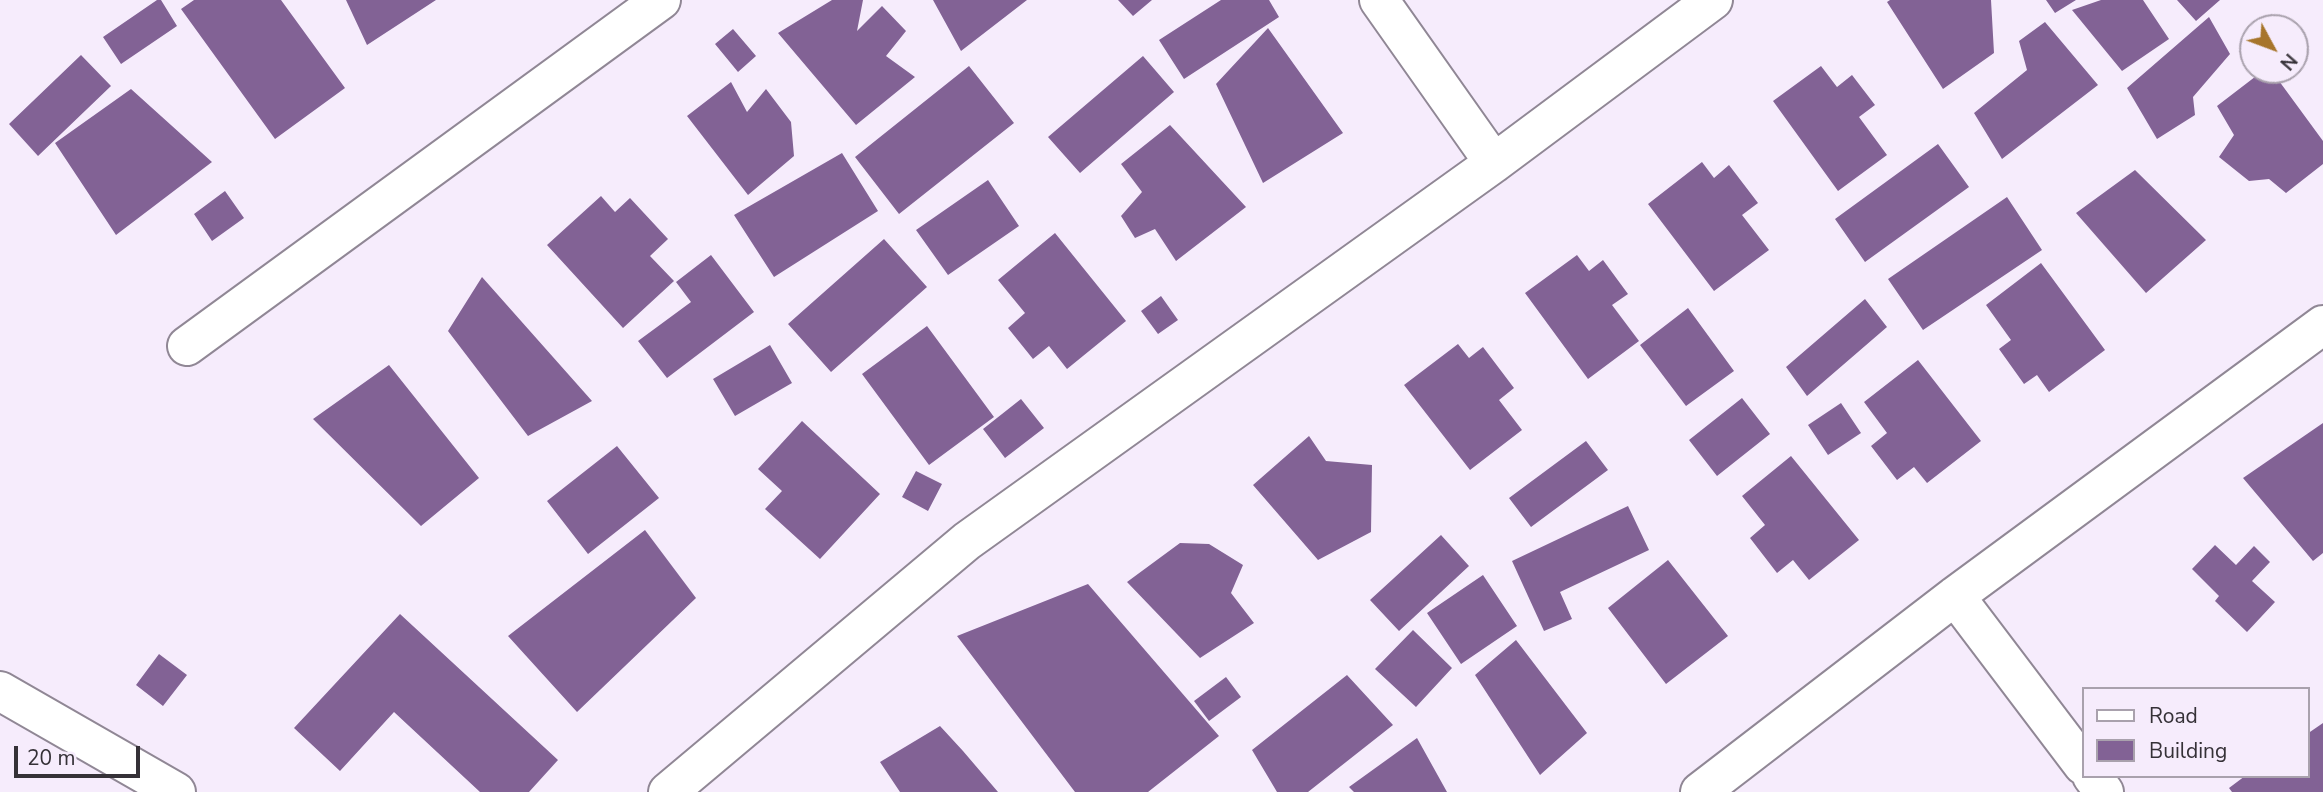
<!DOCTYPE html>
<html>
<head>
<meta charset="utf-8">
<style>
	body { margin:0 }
	#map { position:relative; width:2323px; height:792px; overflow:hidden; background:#f6ecfc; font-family:"Nunito Sans",sans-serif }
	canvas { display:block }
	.legend { position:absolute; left:2082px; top:687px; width:228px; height:91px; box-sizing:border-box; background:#f6ecfc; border:2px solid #a9a1ad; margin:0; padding:9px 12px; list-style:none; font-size:21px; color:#353137 }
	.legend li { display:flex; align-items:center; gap:14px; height:35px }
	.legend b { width:35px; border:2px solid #a9a1ad }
	.north { position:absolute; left:2239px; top:14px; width:70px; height:70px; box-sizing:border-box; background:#f6ecfc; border:2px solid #a9a1ad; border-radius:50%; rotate:131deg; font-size:19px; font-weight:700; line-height:28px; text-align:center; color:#353137 }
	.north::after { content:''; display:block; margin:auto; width:24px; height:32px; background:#a7752b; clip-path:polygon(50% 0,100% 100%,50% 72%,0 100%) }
	.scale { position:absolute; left:14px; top:746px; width:126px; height:32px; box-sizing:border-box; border:4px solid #353137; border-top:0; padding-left:9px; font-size:21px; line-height:24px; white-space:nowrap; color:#353137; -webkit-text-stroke:5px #f6ecfc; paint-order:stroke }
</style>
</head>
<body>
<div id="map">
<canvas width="2323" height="792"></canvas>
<ul class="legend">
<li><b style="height:9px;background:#fff"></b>Road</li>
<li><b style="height:19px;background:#826295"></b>Building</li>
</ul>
<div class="north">N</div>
<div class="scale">20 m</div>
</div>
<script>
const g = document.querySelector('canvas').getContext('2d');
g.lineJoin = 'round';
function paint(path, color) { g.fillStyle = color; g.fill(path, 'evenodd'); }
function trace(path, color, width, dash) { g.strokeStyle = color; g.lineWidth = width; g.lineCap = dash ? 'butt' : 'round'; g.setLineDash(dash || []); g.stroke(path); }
paint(new Path2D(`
	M157,0H161L177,26L121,64L103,37Z
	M194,0H281L345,88L275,139L181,9Z
	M346,0H436L367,45Z
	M832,0H863L857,31L882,6L906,31L886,56L915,77L856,125L778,33Z
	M933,0H1027L961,51Z
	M1118,0H1152L1133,16Z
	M1221,0H1269L1279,17L1184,79L1159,40Z
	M1890,0H1991L1994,53L1943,89L1887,2Z
	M2046,0H2076L2055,13Z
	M2101,0H2143L2169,39L2122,71L2072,10Z
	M2177,0H2220L2196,21Z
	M2209,17L2230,54L2193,97L2195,115L2157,139L2127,88Z
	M2045,22L2098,85L2002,159L1974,113L2027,70L2019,41Z
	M1268,28L1343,133L1263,183L1216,84Z
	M733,29L756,56L738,72L715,44Z
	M81,55L111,86L38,156L9,124Z
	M1143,56L1174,92L1080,173L1048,137Z
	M969,66L1014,123L899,214L855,157Z
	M1821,66L1837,87L1852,75L1875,105L1859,117L1887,155L1838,191L1773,101Z
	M2264,70H2271L2323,141V164L2286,193L2269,179L2249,181L2219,157L2234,135L2217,106Z
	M731,82L747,112L766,89L791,122L794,156L748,195L687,116Z
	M131,89L212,162L116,235L55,143Z
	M1170,125L1246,207L1176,261L1155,229L1135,238L1121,216L1142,192L1121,164Z
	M1938,144L1969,187L1865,262L1835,219Z
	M842,153L878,211L774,277L734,215Z
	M1702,162L1714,178L1729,165L1758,203L1742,215L1769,250L1714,291L1648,204Z
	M2135,170L2206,240L2146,293L2076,213Z
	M988,180L1019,226L948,275L916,230Z
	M225,191L244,218L212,241L194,214Z
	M601,196L615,212L630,198L668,239L650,256L674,281L623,328L547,245Z
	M2007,197L2042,250L1923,330L1888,279Z
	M1055,233L1126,321L1067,369L1049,346L1033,359L1008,328L1025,313L998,280Z
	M884,239L927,287L831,372L788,324Z
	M711,255L754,312L667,378L638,341L691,302L676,282Z
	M1577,255L1589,271L1603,260L1628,294L1612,305L1639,341L1588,379L1525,293Z
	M2041,263L2105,350L2049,392L2037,375L2024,384L1999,349L2011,340L1986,305Z
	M482,277L592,401L528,436L448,331Z
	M1161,296L1178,320L1158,334L1141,311Z
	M1865,299L1887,327L1807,396L1786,367Z
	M1688,308L1734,371L1686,406L1640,345Z
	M927,326L994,417L929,465L862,374Z
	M1458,344L1469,358L1483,347L1514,388L1499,400L1522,430L1470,470L1404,385Z
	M770,345L792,383L735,416L713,379Z
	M1918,360L1981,441L1927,483L1914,467L1897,480L1871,446L1887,433L1864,402Z
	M389,365L479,478L421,526L313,419Z
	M1742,398L1770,434L1717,476L1689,440Z
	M1021,399L1044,428L1005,458L983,429Z
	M1841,403L1861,433L1828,455L1808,425Z
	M802,421L880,494L820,559L765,509L782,491L758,469Z
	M2323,423V553L2313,561L2243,478Z
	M1309,436L1326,461L1372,465L1371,532L1318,560L1253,485Z
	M1586,441L1608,470L1531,527L1509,498Z
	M617,446L659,498L588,554L547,501Z
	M1791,456L1859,540L1809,580L1793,560L1777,573L1750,538L1765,525L1742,496Z
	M916,471L942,484L928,511L902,497Z
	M1628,506L1649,550L1560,592L1572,619L1544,631L1512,561Z
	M645,530L696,598L577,712L508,636Z
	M1441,535L1469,566L1399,631L1370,600Z
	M1180,543L1209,544L1243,565L1231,593L1254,623L1200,658L1127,582Z
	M2215,545L2236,565L2254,546L2270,562L2252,581L2275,602L2247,632L2215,601L2219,596L2192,569Z
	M1668,560L1728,636L1666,684L1608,608Z
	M1483,575L1517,626L1461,664L1427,613Z
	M1088,584L1219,736L1148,792H1075L957,636Z
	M400,614L558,760L529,792H480L394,712L340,771L294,728Z
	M1413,630L1452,668L1416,707L1375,669Z
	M1516,640L1587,733L1540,775L1475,675Z
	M159,654L187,675L163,706L136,685Z
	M1347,675L1393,725L1308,792H1277L1252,750Z
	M1226,677L1241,697L1209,721L1194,701Z
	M2323,723V792H2232L2229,788L2245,776H2307V734Z
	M940,726L963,751L998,792H900L880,762Z
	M1417,738L1447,792H1354L1349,787Z`), '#826295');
const minor = new Path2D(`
	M1379,0L1494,163
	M187,346L661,0
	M1955,596L2083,765
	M2092,776L2104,792
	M668,792L967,541L1494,163L1713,0
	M1700,792L1955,596L2323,325`);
const tertiary = new Path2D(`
	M0,691L176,792`);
trace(minor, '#908795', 42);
trace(tertiary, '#908795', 42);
trace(minor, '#fff', 38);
trace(tertiary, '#fff', 38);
</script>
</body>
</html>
